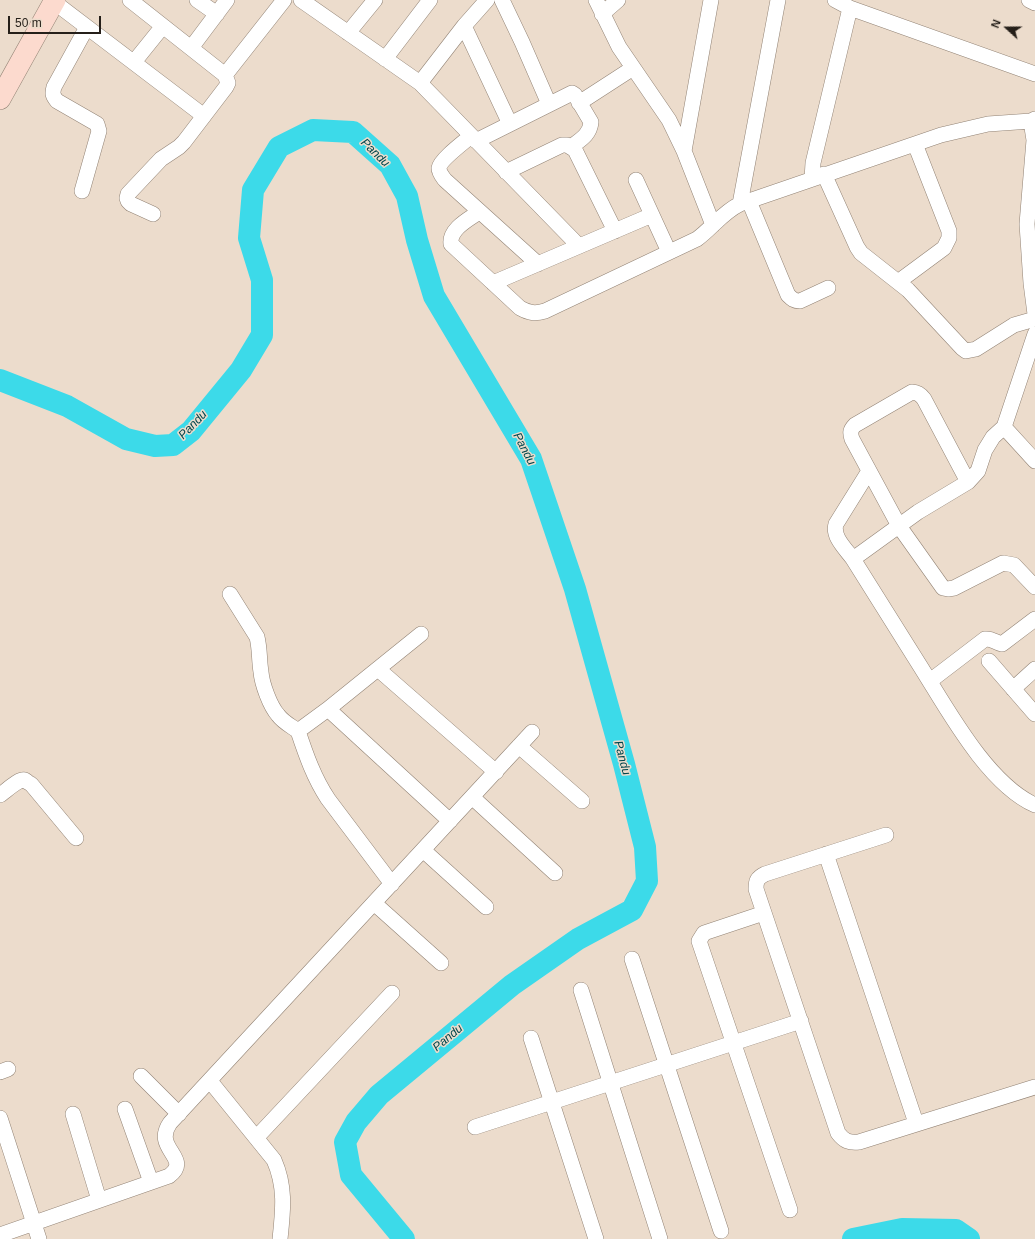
<!DOCTYPE html>
<html>
<head>
<meta charset="utf-8">
<style>
	body { margin:0 }
	#map { position:relative; width:1035px; height:1239px; overflow:hidden; background:#ecdccc; font-family:Helvetica,sans-serif }
	canvas { display:block }
	.north { position:absolute; left:987px; top:8px; width:40px; height:40px; -webkit-text-stroke:3px #ecdccc; paint-order:stroke; rotate:291deg; font-size:11px; font-weight:700; line-height:16px; text-align:center; color:#251f19 }
	.north::after { content:''; display:block; margin:auto; width:14px; height:18px; background:#251f19; clip-path:polygon(50% 0,100% 100%,50% 72%,0 100%) }
	.scale { position:absolute; left:8px; top:16px; width:93px; height:18px; box-sizing:border-box; border:2px solid #251f19; border-top:0; padding-left:5px; font-size:12px; line-height:14px; white-space:nowrap; color:#251f19; -webkit-text-stroke:3px #ecdccc; paint-order:stroke }
</style>
</head>
<body>
<div id="map">
<canvas width="1035" height="1239"></canvas>
<div class="north">N</div>
<div class="scale">50 m</div>
</div>
<script>
const g = document.querySelector('canvas').getContext('2d');
g.lineJoin = 'round';
function trace(path, color, width, dash) { g.strokeStyle = color; g.lineWidth = width; g.lineCap = dash ? 'butt' : 'round'; g.setLineDash(dash || []); g.stroke(path); }
function drawText(font, color, halo, rows, align = 'center') {
  g.font = font + ' Helvetica,sans-serif'; g.lineWidth = 3; g.setLineDash([]); g.textBaseline = 'middle'; g.strokeStyle = halo; g.fillStyle = color; for (const [text, x, y, turn = 0] of rows) {
    g.save(); g.translate(x, y); g.rotate((+turn || 0) * Math.PI / 180); g.textAlign = isNaN(turn) ? turn : align; if (halo) g.strokeText(text, 0, 0); g.fillText(text, 0, 0); g.restore();
  }
}
trace(new Path2D(`
	M0,380L67,406L126,439L155,446L173,445L191,431L241,370L262,335V280L249,238L253,190L279,147L313,130L353,132L390,165L407,196L417,240L434,296L531,459L575,589L624,764L645,847L647,881L632,910L578,939L512,985L379,1095L356,1122L345,1142L351,1175L404,1239
	M853,1239L902,1229L956,1230L969,1239`), '#3cdae9', 22);
const street = new Path2D(`
	M130,0L225,75L228,83L226,87L184,142L179,147L161,159L128,194L127,198L128,201L131,204L153,214
	M197,0L217,14
	M301,0L420,83
	M487,0L464,26L420,83L579,246
	M502,0L522,42L549,104
	M596,0L619,47L669,120L684,151L713,225
	M835,0L850,8L1035,74
	M1029,0L1035,3
	M54,2L204,116
	M602,14L618,0
	M464,26L510,124
	M348,33L375,0
	M191,48L227,0
	M385,59L430,0
	M134,62L163,26
	M225,75L284,0
	M579,103L633,68
	M1031,121L1034,140L1027,224L1031,283L1035,314
	M471,136C464,142 440,160 439,168C439,173 442,176 445,180L538,264
	M476,141L572,93L575,95L591,122C590,135 580,140 571,147
	M684,151L711,0
	M506,172L562,145H567L575,150L615,231
	M824,174L857,247L861,253L908,290L962,348L966,351L976,349L1014,325L1035,319
	M812,179L813,163L850,8
	M636,180L669,252
	M82,191L99,131L97,124L57,101C53,96 52,94 54,87L87,27
	M749,201L788,295C792,299 794,301 800,301L828,288
	M740,204L778,0
	M479,212C469,219 449,229 451,244L520,308C529,313 535,314 545,311L697,239C712,228 723,212 740,204L941,135L988,124L1031,121L1035,119
	M898,282L944,248L949,238V231L915,144
	M493,283L652,215
	M1035,334L1004,427L993,437L985,450L978,471L968,482L918,512L853,559C876,596 899,632 922,669C949,712 988,784 1035,805
	M1004,427L1035,461
	M968,482L924,399C921,395 918,392 912,392L855,425C850,430 850,433 852,439L899,526L943,588L948,589L954,588L1003,563L1014,565L1035,587
	M853,559C846,549 832,537 836,524L869,471
	M230,594L257,637C260,649 259,660 261,672C262,684 270,706 278,715C283,722 291,726 298,731
	M421,634L328,709L450,821
	M989,661L1035,714
	M378,669L496,772
	M930,681L985,639C992,638 996,643 1002,644L1035,619
	M1013,689L1035,669
	M328,709L298,731C306,755 314,778 328,799L392,884
	M519,746L582,801
	M0,795C5,792 19,778 25,780C26,781 30,784 31,784L76,838
	M472,797L555,873
	M886,835L765,874C757,878 756,881 756,889L838,1133C844,1141 849,1143 859,1142L1035,1087
	M423,850L486,907
	M826,854L916,1123
	M374,903L441,963
	M764,913L704,933L699,941L790,1210
	M632,959L721,1231
	M581,990L660,1239
	M531,1038L596,1239
	M0,1072L8,1069
	M141,1076L179,1114
	M210,1081L274,1160C286,1187 283,1211 280,1239
	M125,1109L151,1182
	M73,1114L99,1200
	M0,1118L39,1239
	M475,1127L801,1021
	M256,1138L392,993
	M0,1235L169,1176C193,1158 152,1149 170,1123L532,732`);
const secondary = new Path2D(`
	M0,99L55,0`);
trace(street, '#928375', 16);
trace(secondary, '#928375', 22);
trace(street, '#fff', 15);
trace(secondary, '#fcdace', 21);
drawText('italic 12px', '#00464d', '#ecdccc', [
	["Pandu",375,153,44],
	["Pandu",193,425,-46],
	["Pandu",524,449,62],
	["Pandu",622,758,75],
	["Pandu",448,1038,-40]
]);
</script>
</body>
</html>
